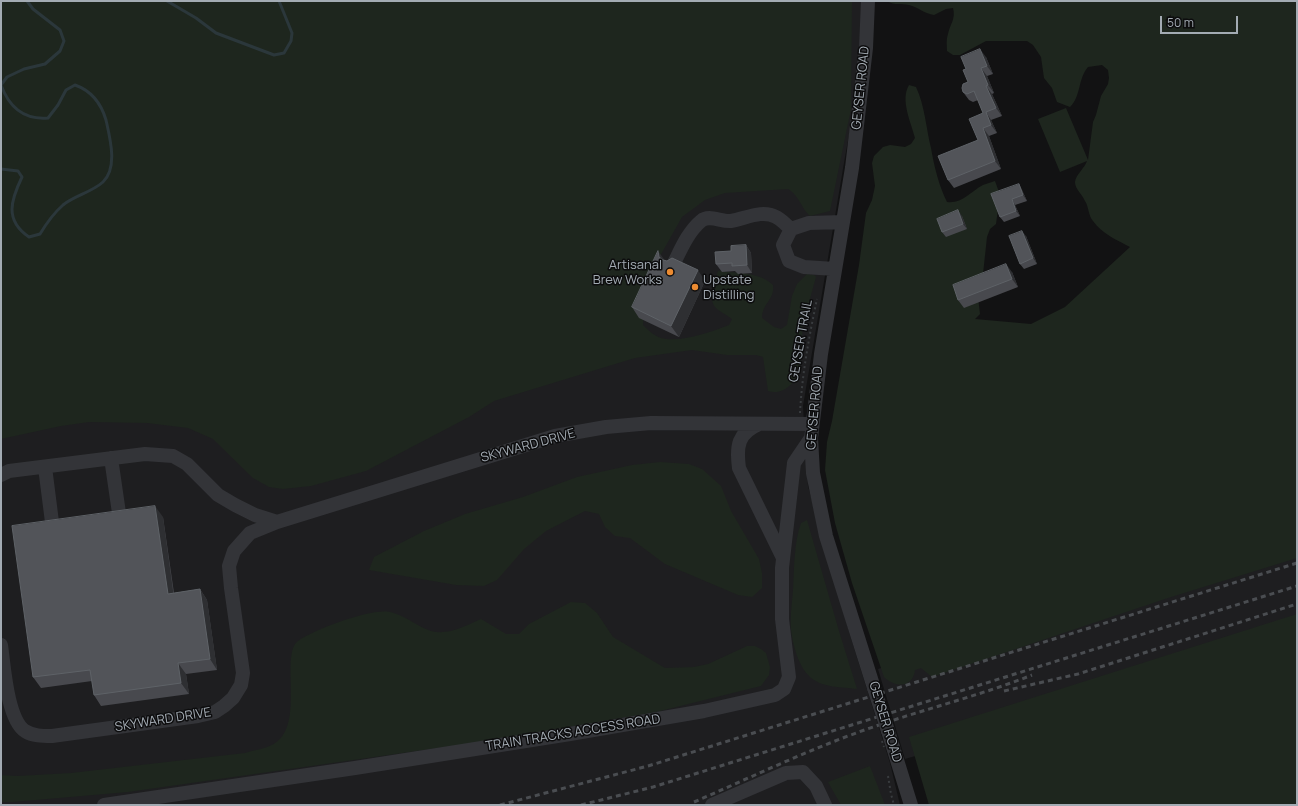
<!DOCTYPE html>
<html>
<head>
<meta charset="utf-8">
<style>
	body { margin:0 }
	#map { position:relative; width:1298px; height:806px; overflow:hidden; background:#121213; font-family:Manrope,sans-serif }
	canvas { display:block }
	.frame { position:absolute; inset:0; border:2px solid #a3abb3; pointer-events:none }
	.scale { position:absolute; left:1160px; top:16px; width:78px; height:18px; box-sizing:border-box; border:2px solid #a3abb3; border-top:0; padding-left:5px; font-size:12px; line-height:14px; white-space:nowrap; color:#a3abb3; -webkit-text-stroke:3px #0d0d0e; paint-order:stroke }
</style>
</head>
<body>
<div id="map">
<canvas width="1298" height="806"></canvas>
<div class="frame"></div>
<div class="scale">50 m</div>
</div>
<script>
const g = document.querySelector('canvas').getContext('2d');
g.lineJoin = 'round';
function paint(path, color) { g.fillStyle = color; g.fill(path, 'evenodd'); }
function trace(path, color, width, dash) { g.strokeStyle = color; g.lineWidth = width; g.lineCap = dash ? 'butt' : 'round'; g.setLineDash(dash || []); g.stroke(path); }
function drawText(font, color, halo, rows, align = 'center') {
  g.font = font + ' Manrope,sans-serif'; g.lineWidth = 3; g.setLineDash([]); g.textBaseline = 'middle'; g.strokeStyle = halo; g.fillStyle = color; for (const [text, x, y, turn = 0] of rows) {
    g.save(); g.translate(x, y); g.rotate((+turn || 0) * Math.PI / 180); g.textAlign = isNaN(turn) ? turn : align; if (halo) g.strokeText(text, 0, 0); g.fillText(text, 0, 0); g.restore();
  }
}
paint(new Path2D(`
	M423,1H861L862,24L860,76L845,157L803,406L808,486L850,635L890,763L900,805H1V341Z
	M1297,536V638L1152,687L905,759L878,669Z`), '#1e1e20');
paint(new Path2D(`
	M1,1H852L851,109L830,211L810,216C800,207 800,196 788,189L725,193L705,200L682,217L655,265L644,309L643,325C648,330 654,336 661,338C681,343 711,332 729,325L732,319C727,315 720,312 716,308C707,299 715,281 718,271C736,273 760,272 773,285C775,300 762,303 762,318L774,327L781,329L787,325L792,296L797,284L807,274L814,275L816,277L803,324L800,370C795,383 783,396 768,391L763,357L756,355H727L692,350L635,358L494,401L469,417L366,471L311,486L283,489L269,487L253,478L213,439L188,428L147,423L89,422L61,426L1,439Z
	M887,1H1297V558L1168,598L932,677L921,668L915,670C913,688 895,688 884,677L852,583L835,523L825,470L827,442L832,421L859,265L866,213L872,200L875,186L872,163L874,156L883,147L890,145L905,147L911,144L915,138C911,122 900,100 909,85L916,87C925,106 926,128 931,148C934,166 939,186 947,202C962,204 970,192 983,185C987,184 991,182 995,181L1000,195L996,224L990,229L987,237L983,274L977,288L980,314L975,319L1031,324L1065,307L1130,247C1117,240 1102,234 1093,221C1088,215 1089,207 1085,201C1082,194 1075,189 1075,182C1076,174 1085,168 1087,161L1060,172L1038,119L1066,108L1088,160L1093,122L1096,115L1101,96L1108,84L1109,78L1108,70L1102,65L1088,67C1078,78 1081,97 1070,107L1057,102L1052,88L1044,78L1041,57L1033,45L1027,41H986L960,55H953L947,51C947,46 946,40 948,34C950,24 956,19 953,8L946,9L934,15C925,14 918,7 909,5C901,3 895,6 887,1Z
	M660,462L689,464L702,469L721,486L731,511L759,559L762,573V588L752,597L738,595L665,564L630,538L615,536L605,527L599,514L585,511L546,531L524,549L497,580L484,586L456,585L369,570L374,557L424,531L465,514L523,497L577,477L632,465Z
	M807,520L839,631L857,689C842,687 822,688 810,677C798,666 793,645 791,630C790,616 792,603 793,590C794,569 794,542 801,523Z
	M571,602L585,603L597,613L613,637L665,668L694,667L708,664L747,646H755L761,649L766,653L770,667L769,675L761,686L656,712L487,741L128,792L13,802H1V775L17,776L71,773L245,753C254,750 264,749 272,745C307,728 279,655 298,641C315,629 371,608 390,612C404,615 414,624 426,629C444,638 465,626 481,619L506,634H519L529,624Z
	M1297,614V805H929L909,737Z
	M870,766L885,805H841L828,782Z`), '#1e261e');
trace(new Path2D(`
	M167,1L196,18L216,33L274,55L284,53L291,41L292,33L279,1
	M1,169L18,171L22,177C11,200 4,220 29,237L40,234C46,224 54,213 63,205C74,196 92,192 103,182C118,168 110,138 106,120C101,103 92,91 75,85L66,90L58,105L48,118C24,120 9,107 1,85L7,77L24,69L45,64L60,51L64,41L60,30L33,9L27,1`), '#2b373b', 3);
trace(new Path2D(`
	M800,413C802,374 809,337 817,299
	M888,776L891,794L894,805`), '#393c3f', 2, [2, 3]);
trace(new Path2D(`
	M868,1L866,48L852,168L821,354L811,438L813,473L826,536L874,688
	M674,263C681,249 688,232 701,221C709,214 721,222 731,221C745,219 762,209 776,217C781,219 786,225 791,229
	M835,269L804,267L789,261L783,245L791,229L809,223L843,222
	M759,424C738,433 736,446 739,468L783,558
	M111,458L119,513
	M45,467L52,522
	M1,475L9,471L145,454L173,456L187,464L218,495L235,505L255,515L277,522
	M1,645C4,665 7,719 25,731C33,736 42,736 52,736L198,716L215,712L224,706L233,698L241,685L243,673L231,588L229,566L234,551L250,533L277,522L555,436L606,427L651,423L812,424
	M888,731L911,805
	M104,805L355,768L570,734L704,711L775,695L784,689L789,677L782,619V568L794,463L811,438
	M712,805L786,773L803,772L816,786L825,805`), '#333438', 14);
trace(new Path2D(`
	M1004,691L1078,674L1297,604
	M694,802C754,776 814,747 876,726C928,708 982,695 1032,675
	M500,805L648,766L1297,563
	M581,805L653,787L1297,586`), '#4a4d51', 3, [5, 4]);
trace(new Path2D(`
	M882,741L884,747`), '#393c3f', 2, [2, 3]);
trace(new Path2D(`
	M874,688L888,731`), '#333438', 14);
paint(new Path2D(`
	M986,57L993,74L987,76L994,93L992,94L1002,116L991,120L997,133L989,136L1001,169L954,188L948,180L978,140L983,113L978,100L973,102L969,100L963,92L968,82L966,69Z
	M1019,184L1022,190L1027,201L1015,205L1020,216L1004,222L1000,217Z
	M962,216L967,229L946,237L942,232Z
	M1026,236L1037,264L1024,269L1020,264Z
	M746,245L751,253L752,273L738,274L735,271L722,272L716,264L731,251Z
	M664,260L705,281L679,337L639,318L632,307Z
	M1012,272L1018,287L964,308L958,300Z
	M163,517L174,593L200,589L207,600L217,670L186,674L189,694L101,706L94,695L92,681L41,688L33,677Z`), '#48494e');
paint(new Path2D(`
	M980,49L986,57L993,74L987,66Z
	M981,68L987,76L994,93L988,85Z
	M986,86L992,94L1002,116L996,108Z
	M986,112L991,120L997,133L991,125Z
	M983,128L989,136L1001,169L995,161Z
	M1019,184L1022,190L1027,201L1023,195Z
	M1012,199L1015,205L1020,216L1016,211Z
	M958,210L962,216L967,229L963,224Z
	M1022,231L1026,236L1037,264L1033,258Z
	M746,245L751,253L752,273L747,265Z
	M658,251L666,262L659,257Z
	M1006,264L1012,272L1018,287L1012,279Z
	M698,270L705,281L679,337L671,326Z
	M155,506L163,517L175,605L168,594Z
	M200,589L207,600L217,670L210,659Z
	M178,663L186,674L189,694L181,683Z`), '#2e2f32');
const building = new Path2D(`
	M980,49L987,66L981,68L988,85L986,86L996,108L986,112L991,125L983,128L995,161L948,180L938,156L978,140L969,119L983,113L974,91L967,94L963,92L962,88L963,84L968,82L963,70L966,69L961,57Z
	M1019,184L1023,195L1012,199L1016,211L1000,217L991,194Z
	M958,210L963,224L942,232L937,219Z
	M1022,231L1033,258L1020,264L1009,236Z
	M746,245L747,265L732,266V263L716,264L715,252L731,251V246Z
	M658,251L659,257L663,260L667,261L672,258L698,270L671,326L632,307Z
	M1006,264L1012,279L958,300L953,285Z
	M155,506L168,594L200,589L210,659L178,663L181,683L94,695L90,670L33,677L12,526Z`);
paint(building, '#525459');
trace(building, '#5e6267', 1);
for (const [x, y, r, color] of [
	[670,272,4,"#ec8b31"],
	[695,287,4,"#ec8b31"]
]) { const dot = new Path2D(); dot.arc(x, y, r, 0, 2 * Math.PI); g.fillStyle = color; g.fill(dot); trace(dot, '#0d0d0e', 1.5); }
drawText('13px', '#a3abb3', '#0d0d0e', [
	["GEYSER ROAD",861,88,-84],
	["GEYSER TRAIL",801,341,-80],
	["GEYSER ROAD",815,408,-85],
	["SKYWARD DRIVE",528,446,-15],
	["SKYWARD DRIVE",163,720,-9],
	["GEYSER ROAD",885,722,73],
	["TRAIN TRACKS ACCESS ROAD",573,733,-9]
]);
drawText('13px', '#a3abb3', '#0d0d0e', [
	["Artisanal",662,265],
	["Brew Works",662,280],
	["Upstate",703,280,"left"],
	["Distilling",703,295,"left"]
], 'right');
</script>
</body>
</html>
